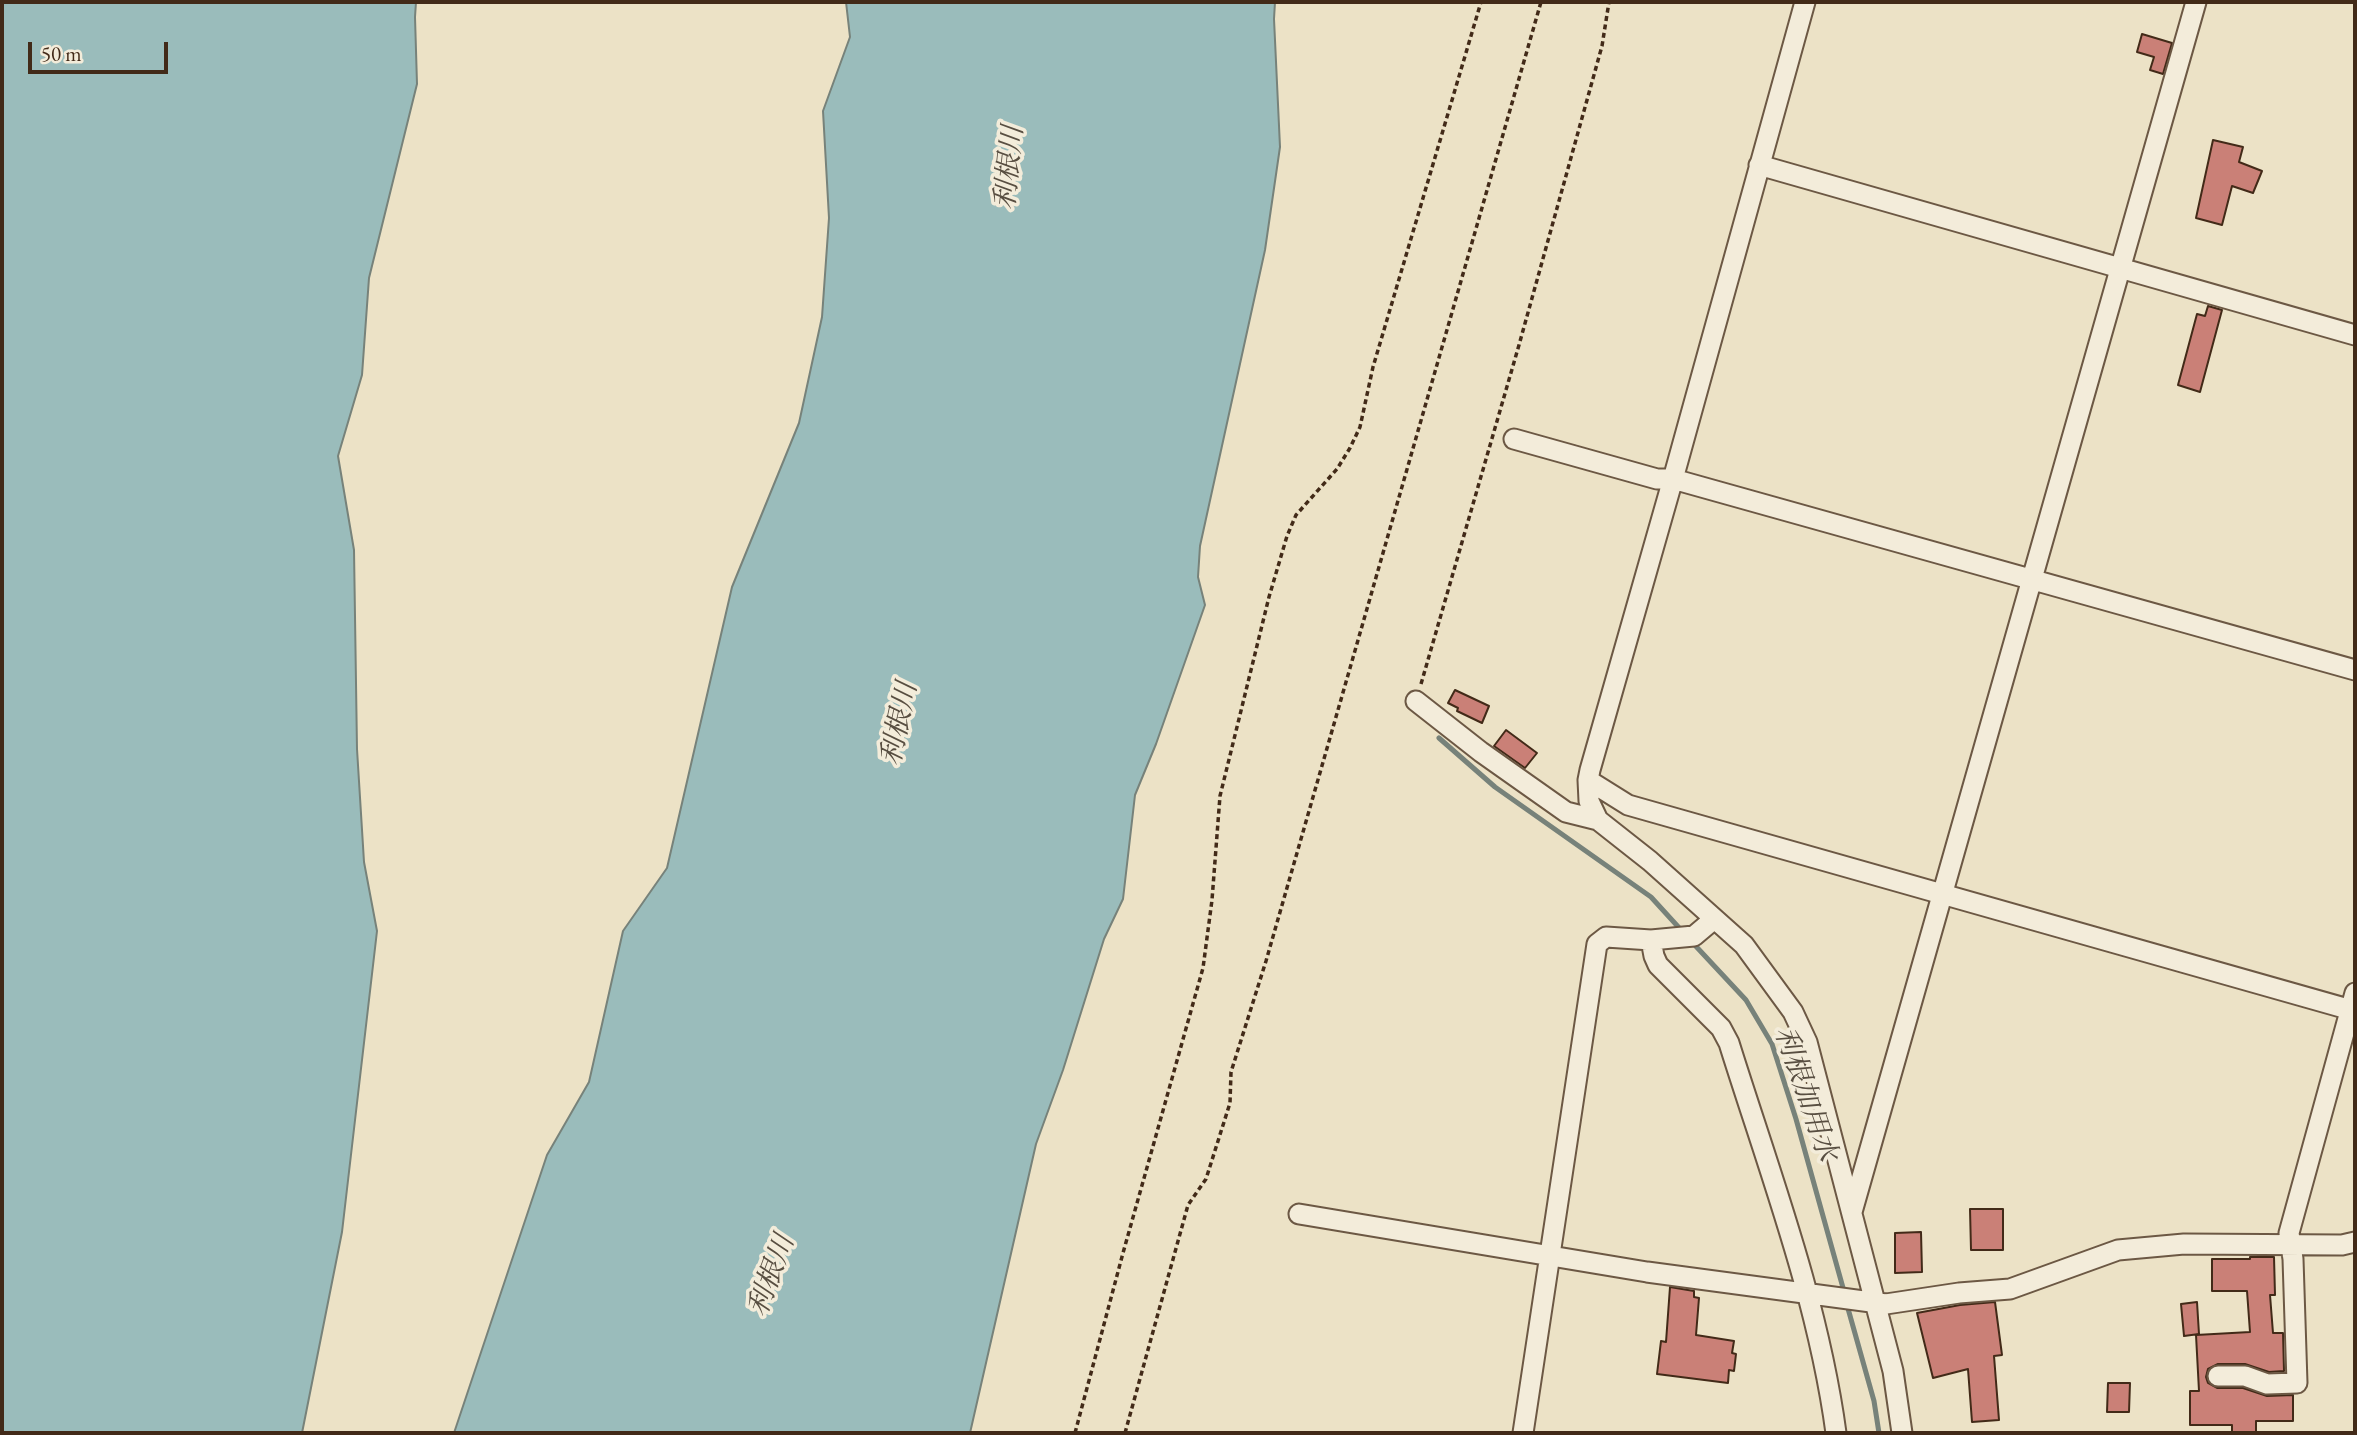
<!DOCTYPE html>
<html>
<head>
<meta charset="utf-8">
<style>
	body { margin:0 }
	#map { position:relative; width:2357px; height:1435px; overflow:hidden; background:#ece2c6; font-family:"EB Garamond",serif }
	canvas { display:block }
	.frame { position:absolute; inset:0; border:4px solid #422a18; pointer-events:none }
	.scale { position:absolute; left:28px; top:42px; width:140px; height:32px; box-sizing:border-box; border:4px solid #422a18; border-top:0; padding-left:9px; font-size:21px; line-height:24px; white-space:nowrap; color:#422a18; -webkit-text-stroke:5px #f3ecda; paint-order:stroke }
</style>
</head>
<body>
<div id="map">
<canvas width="2357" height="1435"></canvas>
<div class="frame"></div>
<div class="scale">50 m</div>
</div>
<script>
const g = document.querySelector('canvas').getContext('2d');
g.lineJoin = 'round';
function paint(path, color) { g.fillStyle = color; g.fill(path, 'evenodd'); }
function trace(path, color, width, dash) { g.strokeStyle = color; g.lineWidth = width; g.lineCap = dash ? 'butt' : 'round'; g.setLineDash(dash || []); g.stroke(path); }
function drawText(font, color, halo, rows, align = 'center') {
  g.font = font + ' "EB Garamond","Noto Serif JP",serif'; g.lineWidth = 7; g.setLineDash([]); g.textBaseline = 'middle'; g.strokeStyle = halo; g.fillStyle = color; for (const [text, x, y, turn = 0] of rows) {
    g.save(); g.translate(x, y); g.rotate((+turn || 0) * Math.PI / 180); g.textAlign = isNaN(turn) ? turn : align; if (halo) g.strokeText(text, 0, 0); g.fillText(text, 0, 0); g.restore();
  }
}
const water = new Path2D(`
	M2,2H416L415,17L417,84L369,278L362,375L338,456L354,550L357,749L364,862L377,931L342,1232L302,1433H2Z
	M846,2H1275L1274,19L1280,147L1265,250L1200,546L1198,577L1205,605L1156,744L1135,795L1123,899L1104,939L1063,1070L1036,1144L970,1433H454L547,1155L589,1082L623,931L667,868L732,587L799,423L822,317L829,218L823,111L850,37Z`);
paint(water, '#9abcbb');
trace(water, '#77827a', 2);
trace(new Path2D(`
	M1439,738L1495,787L1651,897L1682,931
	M1691,941L1746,1000L1772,1044L1796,1119L1845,1295
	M1847,1305L1874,1401L1879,1433`), '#77827a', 5);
const building = new Path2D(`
	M2142,34L2172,43L2163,74L2150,70L2154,57L2137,52Z
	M2213,140L2243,147L2239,162L2262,171L2253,193L2232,186L2222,225L2196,218Z
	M2208,306L2222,310L2200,392L2178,385L2197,314L2205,316Z
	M1455,690L1489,706L1482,723L1457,711L1458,708L1448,703Z
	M1506,730L1537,753L1525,768L1494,746Z
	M1970,1209H2003V1250H1971Z
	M1921,1232L1922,1272L1895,1273V1233Z
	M2250,1257H2274L2275,1295H2270L2273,1333H2283L2284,1371L2269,1372L2245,1364H2218L2208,1369L2206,1377L2208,1383L2217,1388H2243L2267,1396L2293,1395V1421H2256V1433H2232V1425H2190V1391H2199L2196,1335L2250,1332L2247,1291H2212V1259H2250Z
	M1670,1287L1694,1291V1297L1699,1298L1696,1335L1734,1341L1732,1353L1736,1354L1734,1371L1729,1370L1728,1383L1657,1374L1661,1341L1666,1342Z
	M1995,1302L2002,1355L1994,1356L1999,1420L1972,1422L1968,1369L1933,1378L1917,1313L1960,1305Z
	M2197,1302L2199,1334L2184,1336L2181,1304Z
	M2108,1383H2130L2129,1412H2107Z`);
paint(building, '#ca8077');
trace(building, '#422a18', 2);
const minor = new Path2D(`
	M1805,2L1673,479L1590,770L1588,780L1589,801L1598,820L1650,861L1744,945L1793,1012L1807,1042L1893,1371L1902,1433
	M1759,165L2355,335
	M1514,439L1657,479H1673L2355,670
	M1416,701L1481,752L1566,812L1598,820
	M1588,780L1628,805L2355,1011
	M1651,940L1654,956L1658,965L1721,1028L1729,1043C1769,1171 1818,1299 1836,1433
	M1852,1212L2196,2
	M1299,1214L1647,1272L1886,1304L1959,1293L2010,1289L2118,1250L2184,1244L2342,1245L2355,1242
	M2218,1376H2245L2267,1384L2297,1383L2293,1259L2289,1233L2355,993
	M1523,1433L1597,944L1606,937L1651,940L1694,936L1713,920`);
trace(minor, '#6c5844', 23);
trace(new Path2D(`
	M1421,684L1519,345L1602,46L1609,2
	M1075,1433L1123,1253L1203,968L1212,900L1220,796L1269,597L1287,536L1296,515L1337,469L1350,448L1360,427L1373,367L1481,2
	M1125,1433L1188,1205L1206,1179L1230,1103L1231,1072L1266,961L1541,2`), '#422a18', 3.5, [5, 3.5]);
trace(minor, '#f3ecda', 19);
drawText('italic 28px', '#584e41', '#f3ecda', [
	["利根川",1010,168,-84],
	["利根川",900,724,-78],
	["利根加用水",1805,1094,71],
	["利根川",772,1276,-70]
]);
</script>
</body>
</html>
